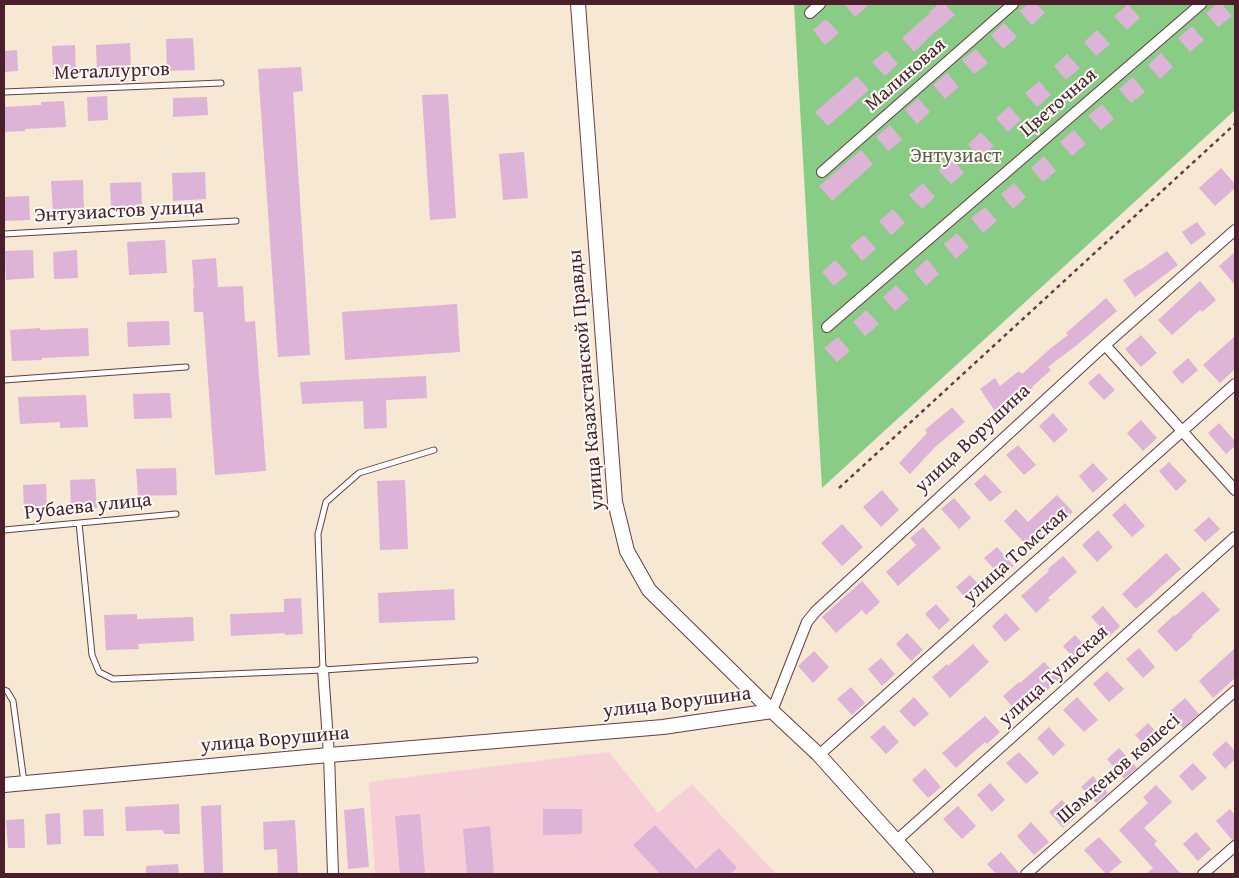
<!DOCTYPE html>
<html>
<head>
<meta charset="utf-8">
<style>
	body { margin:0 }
	#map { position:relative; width:1239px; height:878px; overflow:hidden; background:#f7e8d4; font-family:"Gentium Book Plus",serif }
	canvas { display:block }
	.frame { position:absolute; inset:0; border:5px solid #4a1f2b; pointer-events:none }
</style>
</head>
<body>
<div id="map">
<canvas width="1239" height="878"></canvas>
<div class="frame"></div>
</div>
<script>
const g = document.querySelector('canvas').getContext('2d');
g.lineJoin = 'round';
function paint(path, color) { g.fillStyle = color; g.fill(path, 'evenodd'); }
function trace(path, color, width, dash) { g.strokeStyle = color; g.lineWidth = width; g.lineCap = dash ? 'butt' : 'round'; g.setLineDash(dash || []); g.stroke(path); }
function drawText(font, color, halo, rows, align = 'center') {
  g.font = font + ' "Gentium Book Plus",serif'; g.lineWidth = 4; g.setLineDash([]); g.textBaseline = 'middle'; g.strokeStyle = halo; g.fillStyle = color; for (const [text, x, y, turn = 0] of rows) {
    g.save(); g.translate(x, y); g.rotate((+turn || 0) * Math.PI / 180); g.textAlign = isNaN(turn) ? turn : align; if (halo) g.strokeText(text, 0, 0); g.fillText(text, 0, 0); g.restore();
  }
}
paint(new Path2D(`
	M609,752L658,813L692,784L776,874H375L369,782Z`), '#f6cfd7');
paint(new Path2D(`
	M794,4H1235V110L822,488Z`), '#89cc85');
paint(new Path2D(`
	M844,4H870L855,17Z
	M939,4H945L955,15L927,39V40L914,52L902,38L930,13L929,12Z
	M1028,4H1037L1045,13L1032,25L1019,11Z
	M1128,4L1140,18L1127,30L1114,16Z
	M1217,4H1222L1232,16L1218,27L1206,13Z
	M826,19L839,33L825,45L813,30Z
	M1004,23L1017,37L1003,49L991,35Z
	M1192,26L1204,40L1190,52L1178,38Z
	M1097,30L1110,44L1096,56L1084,42Z
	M193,38L195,70L167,71L166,39Z
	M130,43L131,69L97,71L96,45Z
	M75,45L76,74L53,75L52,46Z
	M976,49L988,63L974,74L962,60Z
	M17,50L18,71L4,72V51Z
	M886,50L898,64L885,76L872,62Z
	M1161,53L1173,67L1160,79L1148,65Z
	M1067,54L1080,68L1066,80L1054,66Z
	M301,67L303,91L293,92L310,355L278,357L258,69Z
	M947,73L959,87L945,99L933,85Z
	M857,76L869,90L828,126L815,112Z
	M1133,77L1145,92L1131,103L1119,89Z
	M1039,81L1051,95L1037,107L1025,93Z
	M448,94L456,218L430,220L422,95Z
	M107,96L108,120L88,121L87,97Z
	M207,97L208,115L173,117V98Z
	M918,98L930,112L917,124L905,110Z
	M64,101L66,127L25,129V131L4,132V107L41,105V102Z
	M1102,104L1114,119L1101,130L1088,116Z
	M1009,106L1021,120L1008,132L996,118Z
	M890,125L902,140L888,151L876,137Z
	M1074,130L1086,144L1072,156L1060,142Z
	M981,132L994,146L980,158L968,144Z
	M861,150L873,164L832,201L819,186Z
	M524,152L528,198L503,200L499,154Z
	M1044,156L1056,171L1043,182L1031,168Z
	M952,158L964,173L951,184L938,170Z
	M1221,168L1235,184V188L1215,206L1199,188Z
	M205,172L206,199L173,201L172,173Z
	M83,180L84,212L53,213L51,181Z
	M141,182L142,206L111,207L110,183Z
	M923,183L935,197L922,209L909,195Z
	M1014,183L1026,197L1013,209L1001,194Z
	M29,196L30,220L4,221V197Z
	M985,207L997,221L983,233L971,218Z
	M893,209L905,223L891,235L879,221Z
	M1197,222L1206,234L1191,245L1182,232Z
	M957,233L969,247L956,259L944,244Z
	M864,235L876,249L862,261L850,246Z
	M165,240L167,273L129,275L127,242Z
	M33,250L34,278L6,280L5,251Z
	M77,250L78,278L54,279L53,252Z
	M1167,251L1178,265L1135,297L1123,280L1139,269L1140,270Z
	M1235,252V285L1219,266Z
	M216,258L218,287L243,286L245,322L255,321L266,471L215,475L203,312H194L193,288H194L192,260Z
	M927,259L939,274L926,286L914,271Z
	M835,260L848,274L834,286L822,272Z
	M1200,281L1216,300L1202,312L1200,310L1172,335L1158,320Z
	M896,285L909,299L895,311L883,297Z
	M1106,298L1117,311L1077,345L1048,367L1051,370L1032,387L1033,388L997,414L980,389L995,378L1000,386L1019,371L1022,374L1051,348L1068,335L1066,333Z
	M457,304L460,352L345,360L342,312Z
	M866,310L879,324L865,336L853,322Z
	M169,321L170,345L128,347L127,322Z
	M40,328V330L88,328L89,356L42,358V360L12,361L10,330Z
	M1141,335L1157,353L1141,367L1125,349Z
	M1235,336V369L1220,383L1203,365Z
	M838,337L850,351L837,362L824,348Z
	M1188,358L1198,370L1182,384L1172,372Z
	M1099,373L1115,390L1104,400L1088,383Z
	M426,376L427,398L386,400L387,428L364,429L363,401L302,404L300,382Z
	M170,393L172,418L134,419L133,394Z
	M86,395L88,427L60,428V422L20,424L18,397Z
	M952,407L965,422L935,447L910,474L899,463L927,433L925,430Z
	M1053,413L1068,430L1054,443L1039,426Z
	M1141,420L1157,438L1143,451L1127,433Z
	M1219,423L1235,441V446L1226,454L1208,433Z
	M1018,445L1036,465L1024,475L1006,455Z
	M1169,462L1187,481L1176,491L1159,471Z
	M1093,463L1108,479L1093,493L1079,476Z
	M176,468L177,495L138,496L136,469Z
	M985,474L1002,492L990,502L974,484Z
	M95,479L97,508L71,510L70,480Z
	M405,480L408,549L380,550L377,481Z
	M46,484L47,510L24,511L23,485Z
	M882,490L899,510L881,527L863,507Z
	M1057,495L1073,512L1056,528L1055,526L1030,549L1004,521L1016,509L1028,522Z
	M954,498L971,518L959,529L941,509Z
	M1125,503L1145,526L1132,537L1112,515Z
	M1209,517L1220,529L1205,542L1194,530Z
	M842,524L863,547L842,566L821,543Z
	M923,527L941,548L898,586L886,572L916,545L910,538Z
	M1098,530L1113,547L1097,562L1082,545Z
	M997,547L1014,566L1001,577L984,558Z
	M1166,553L1181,569L1136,609L1122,594Z
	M1063,556L1077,572L1048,598L1050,600L1036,613L1021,596L1049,571L1047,570Z
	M970,575L984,590L970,603L956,587Z
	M862,581L880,602L866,615L862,610L836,633L822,617Z
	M454,589L455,620L379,623L378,593Z
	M1203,591L1220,610L1192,635L1193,637L1176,652L1157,631L1174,615L1175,616Z
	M301,598L303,634L285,635V633L231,636L230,614L284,612V599Z
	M936,604L950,620L939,630L925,614Z
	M1103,606L1120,626L1109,637L1091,617Z
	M1006,613L1020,629L1005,642L992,626Z
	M137,614V619L193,617L194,641L138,644L139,649L106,650L104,615Z
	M907,633L923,650L911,661L896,644Z
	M1075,635L1089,650L1077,662L1063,646Z
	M973,644L989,662L950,698L932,677L947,664L948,666Z
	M1139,648L1155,667L1143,678L1126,659Z
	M1235,648V678L1213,698L1199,681Z
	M814,651L829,667L813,683L798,666Z
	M881,658L895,674L882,686L868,669Z
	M1044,662L1060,679L1019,714L1003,696L1019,682L1020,683Z
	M1107,671L1124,689L1109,702L1093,684Z
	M851,687L865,703L852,715L837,699Z
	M914,697L929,714L914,727L899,711Z
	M1077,697L1098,720L1084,732L1063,710Z
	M1185,698L1199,714L1183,728L1169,712Z
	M985,716L1000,732L987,744L985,742L956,768L942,753Z
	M1148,723L1163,739L1150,751L1135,735Z
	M884,725L899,742L886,754L870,737Z
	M1049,727L1065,745L1053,756L1037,738Z
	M1226,741L1235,751V759L1225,769L1212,754Z
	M1119,748L1137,768L1124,779L1107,759Z
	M1019,752L1039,773L1026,784L1006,763Z
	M1193,763L1207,778L1192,791L1179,776Z
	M925,768L941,787L928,798L912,780Z
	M1093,776L1108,793L1096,803L1081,787Z
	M990,783L1005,800L992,812L977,795Z
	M1156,785L1172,802L1144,828L1157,841L1154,844L1181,874H1146L1153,868L1119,830L1148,803L1143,797Z
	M1062,800L1077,816L1063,828L1049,812Z
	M179,804L180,834H164L163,830L126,831L125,807Z
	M221,805L223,874H204L201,806Z
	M958,806L976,826L962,839L943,819Z
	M364,808L369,867L348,869L344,810Z
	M103,809L104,836H84L83,810Z
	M543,809H582V834L543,835Z
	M1230,809L1235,815V839L1232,840L1216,821Z
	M60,813L61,844L47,845L45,814Z
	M420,814L425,874H400L395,816Z
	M24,819L25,848H8L6,820Z
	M295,820L298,874H278L277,849L264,850L263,822Z
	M1031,822L1049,842L1034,855L1017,836Z
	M655,825L696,869L719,848L737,868L730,874H660L633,845Z
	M490,826L494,874H467L463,829Z
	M1196,832L1211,849L1198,861L1183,844Z
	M1099,837L1122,862L1108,874H1106L1084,850Z
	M1001,852L1019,873V874H996L987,864Z
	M178,864L179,874H146V866Z`), '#ddb3d7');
const lane = new Path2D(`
	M4,92L221,83
	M4,234L236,221
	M4,380L186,367
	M79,523L92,655L99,672L113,679L323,670L475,660
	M4,530L176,514
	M323,670L318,534L326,502L359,473L434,450
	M4,690L7,691L13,701L24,782`);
const street = new Path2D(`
	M810,13L820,4
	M822,172L1013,4
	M827,327L1201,4
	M1105,345L1235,490
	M323,670L329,755L333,874
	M772,711L807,622L816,611L1105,345L1235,230
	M819,755L1235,384
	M896,841L1235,537
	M1026,874L1235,691
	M1203,874L1235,846`);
const secondary = new Path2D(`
	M578,4L615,502L627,551L649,590L772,711L819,755L926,874
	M4,785L329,755L663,727L772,711`);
trace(lane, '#643d44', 7);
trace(street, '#643d44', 12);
trace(secondary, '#643d44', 16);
trace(new Path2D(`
	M839,488L1235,124`), '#643d44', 2.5, [4, 4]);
trace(lane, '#fff', 5);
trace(street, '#fff', 10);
trace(secondary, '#fff', 14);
drawText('20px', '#4a1f2b', '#fdfcf7', [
	["Металлургов",112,72,-2],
	["Малиновая",906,75,-41],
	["Цветочная",1059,103,-41],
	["Энтузиастов улица",119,212,-3],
	["улица Казахстанской Правды",587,380,-95],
	["улица Ворушина",973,439,-43],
	["Рубаева улица",88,507,-6],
	["улица Томская",1016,556,-42],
	["улица Тульская",1054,676,-42],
	["улица Ворушина",677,703,-7],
	["улица Ворушина",275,740,-5],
	["Шәмкенов көшесі",1119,769,-41]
]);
drawText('20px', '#605c4a', '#fdfcf7', [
	["Энтузиаст",956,157]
]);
</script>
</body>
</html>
